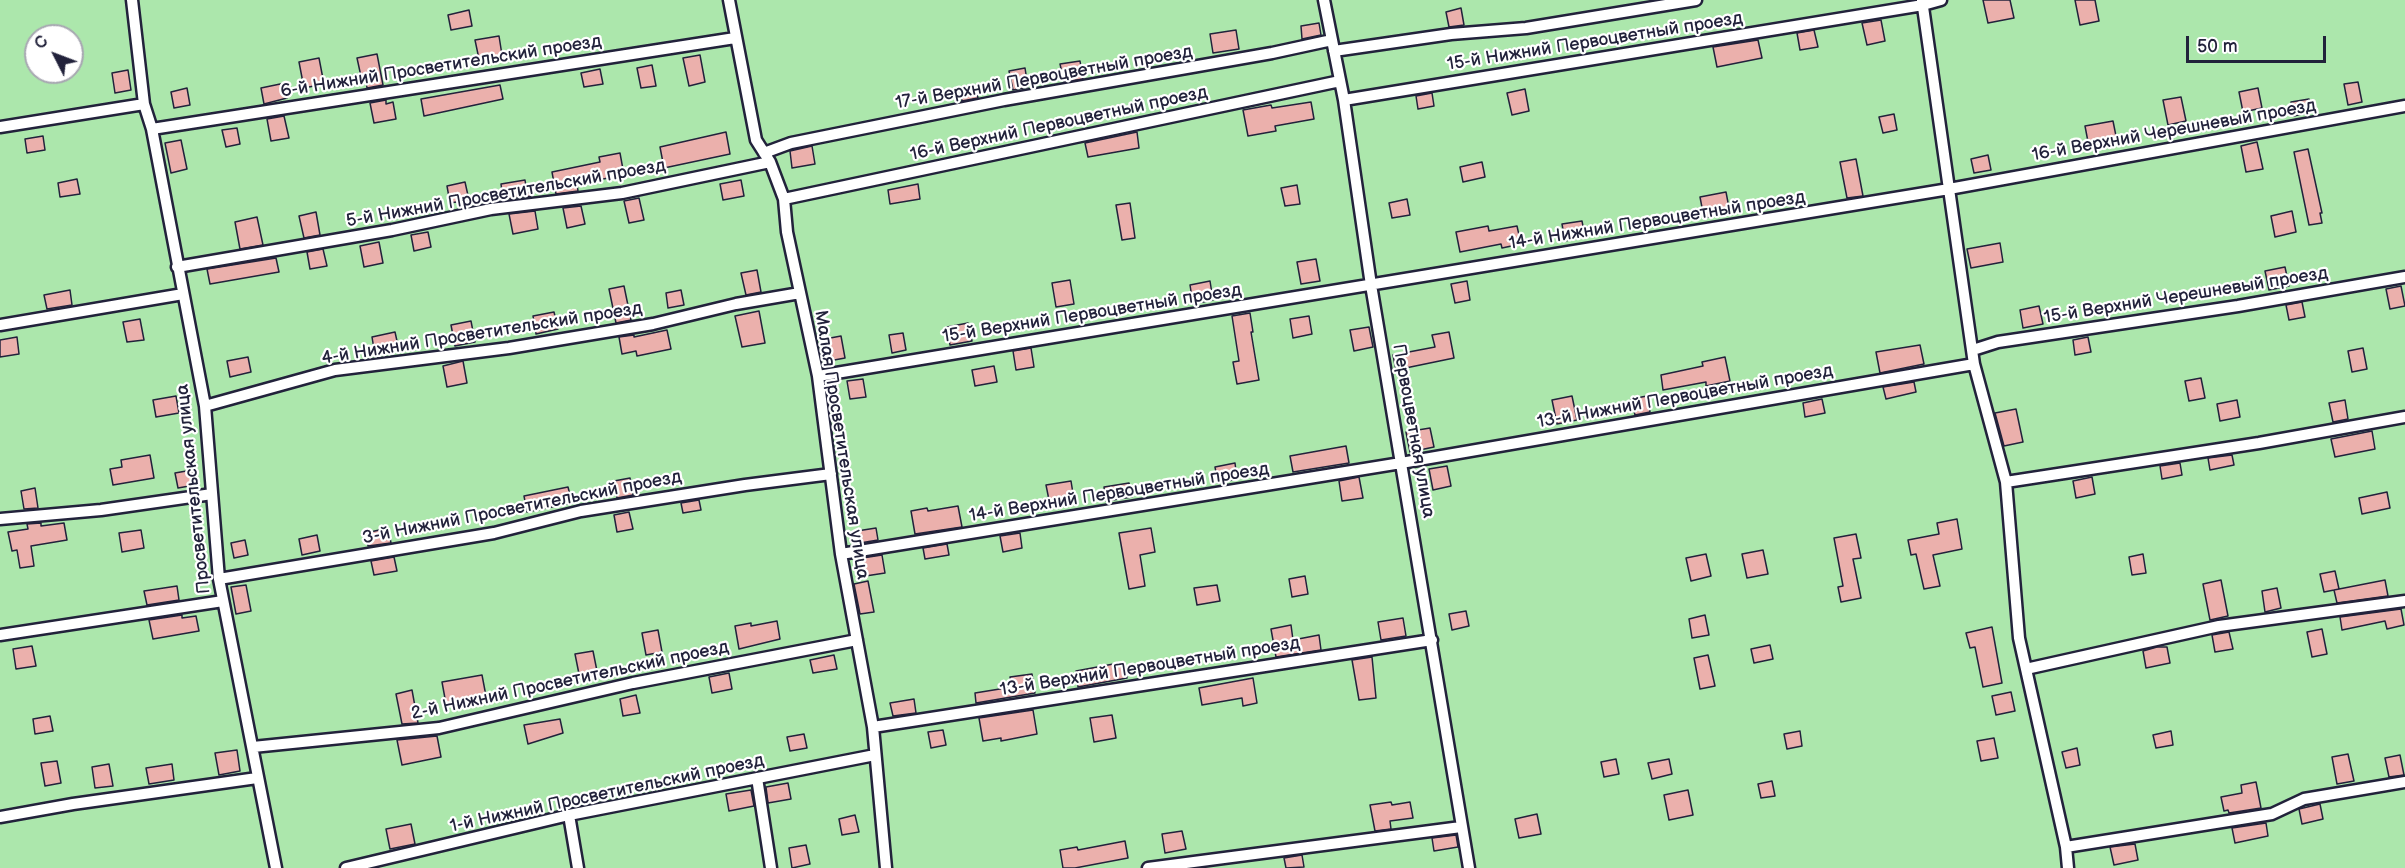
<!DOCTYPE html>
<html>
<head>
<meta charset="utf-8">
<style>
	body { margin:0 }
	#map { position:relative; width:2405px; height:868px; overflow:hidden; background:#f9e7e6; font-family:"Balsamiq Sans",sans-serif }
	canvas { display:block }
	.north { position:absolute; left:24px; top:24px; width:60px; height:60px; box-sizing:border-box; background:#fff; border:2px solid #a7a7b1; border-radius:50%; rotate:312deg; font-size:16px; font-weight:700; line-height:24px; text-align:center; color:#22223b }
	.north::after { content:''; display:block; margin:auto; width:21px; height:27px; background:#22223b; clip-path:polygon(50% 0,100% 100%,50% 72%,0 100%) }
	.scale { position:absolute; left:2186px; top:36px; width:140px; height:27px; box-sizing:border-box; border:3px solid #22223b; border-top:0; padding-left:8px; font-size:18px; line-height:21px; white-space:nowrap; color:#22223b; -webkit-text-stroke:4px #fff; paint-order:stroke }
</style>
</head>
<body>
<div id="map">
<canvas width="2405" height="868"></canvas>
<div class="north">С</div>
<div class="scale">50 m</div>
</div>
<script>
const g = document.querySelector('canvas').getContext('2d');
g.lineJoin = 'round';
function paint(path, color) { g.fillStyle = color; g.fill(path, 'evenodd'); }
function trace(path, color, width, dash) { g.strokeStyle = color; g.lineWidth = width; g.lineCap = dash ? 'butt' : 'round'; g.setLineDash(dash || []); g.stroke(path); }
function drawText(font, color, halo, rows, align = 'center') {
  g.font = font + ' "Balsamiq Sans",sans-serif'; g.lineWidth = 4.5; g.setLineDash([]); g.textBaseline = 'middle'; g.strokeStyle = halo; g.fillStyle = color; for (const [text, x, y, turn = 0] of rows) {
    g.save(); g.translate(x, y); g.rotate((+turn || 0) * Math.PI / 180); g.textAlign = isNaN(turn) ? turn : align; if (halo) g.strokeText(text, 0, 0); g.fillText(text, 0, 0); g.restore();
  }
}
paint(new Path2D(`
	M0,0H2405V868H0ZM36,36H72V72H36Z`), '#ace7ac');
const building = new Path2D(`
	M1983,0H2010L2014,18L1988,23Z
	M2075,0H2095L2099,21L2080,25Z
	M1461,8L1464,25L1449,27L1446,12Z
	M469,10L472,26L451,30L448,15Z
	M1881,20L1885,41L1867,45L1862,23Z
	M1319,23L1321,35L1302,39L1301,26Z
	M1236,30L1239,49L1213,53L1210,34Z
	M1814,30L1818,47L1800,50L1797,33Z
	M499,36L502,55L479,59L475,40Z
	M1758,40L1762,58L1717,67L1713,47Z
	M377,54L383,85L367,88L366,81H362L357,58Z
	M700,55L705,82L689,86L683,58Z
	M319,58L324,84L304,88L299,62Z
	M1080,61L1083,79L1064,82L1060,64Z
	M652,65L656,86L641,88L637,68Z
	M1025,68L1028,87L1013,90L1009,71Z
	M600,69L603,84L584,87L581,73Z
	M128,70L131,90L115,93L112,73Z
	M2358,82L2362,102L2348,105L2344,84Z
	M285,83L287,98L264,104L261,88Z
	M500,85L503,99L424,116L421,99Z
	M975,85L978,98L962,101L959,88Z
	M187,88L190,105L174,108L171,92Z
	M2258,88L2262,108L2243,112L2239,92Z
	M1525,89L1529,111L1512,115L1507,93Z
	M1432,93L1434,106L1418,109L1416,96Z
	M2181,97L2186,121L2168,125L2163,100Z
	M2309,99L2311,112L2294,116L2291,102Z
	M386,100V104L393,102L396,119L374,123L370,103Z
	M1311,102L1314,119L1275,126L1276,131L1248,136L1243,110L1271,105L1272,108Z
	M1894,114L1897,130L1883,133L1879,117Z
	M284,116L289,138L271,141L267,119Z
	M2113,121L2117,141L2089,147L2085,126Z
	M237,128L240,144L226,147L222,130Z
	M726,132L730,154L664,168L660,147Z
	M1137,132L1139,148L1088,157L1085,143Z
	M43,136L45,150L27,153L25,139Z
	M181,140L187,169L171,173L165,143Z
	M2257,142L2263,169L2246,172L2241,146Z
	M812,146L815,164L792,168L790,151Z
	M2308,149L2322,213H2320L2322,223L2309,225L2294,152Z
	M620,153L624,175L577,184L578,191L556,194L552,172L600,162L599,157Z
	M1988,155L1991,170L1974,173L1971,159Z
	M1856,159L1863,196L1847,198L1840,162Z
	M1482,162L1485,177L1463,182L1460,167Z
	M77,179L80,194L60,197L58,183Z
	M525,180L527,193L531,192L532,196L503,199L501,184Z
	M741,180L744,196L723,200L720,184Z
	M465,182L469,200L450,203L447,186Z
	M918,184L920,199L890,204L888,190Z
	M1297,185L1300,204L1285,206L1281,188Z
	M1726,192L1730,213L1704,218L1700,197Z
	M639,198L644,220L629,223L624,201Z
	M1407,199L1410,215L1392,218L1389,203Z
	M1130,203L1135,238L1122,240L1116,205Z
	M581,206L585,224L567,228L563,208Z
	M535,211L538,229L513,234L509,214Z
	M2292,211L2296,232L2275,237L2271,216Z
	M316,212L320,235L304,238L299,216Z
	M257,217L263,245L240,249L235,222Z
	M1582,221L1585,237L1565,241L1562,224Z
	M1488,226L1489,231L1517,226L1521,244L1502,248L1501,244L1460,252L1456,232Z
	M428,232L431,247L414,251L411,235Z
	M379,242L383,263L364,267L360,246Z
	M2000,243L2003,262L1971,268L1967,249Z
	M323,249L327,266L310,269L307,252Z
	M276,258L279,272L210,284L207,269Z
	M1316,259L1320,281L1301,284L1297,262Z
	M2285,267L2289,286L2269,290L2265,271Z
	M757,270L761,292L746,295L741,273Z
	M1070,280L1074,304L1056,307L1052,283Z
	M1210,281L1213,300L1193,304L1190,285Z
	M1467,281L1470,300L1455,303L1451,284Z
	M624,286L631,320L616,323L609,289Z
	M2401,286L2405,306L2390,309L2386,289Z
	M70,290L72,305L47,309L44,295Z
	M681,290L684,305L668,308L666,293Z
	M2302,302L2305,317L2289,320L2286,305Z
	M2039,306L2043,324L2023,328L2020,310Z
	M759,311L765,343L742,347L735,316Z
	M554,312L558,329L536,334L533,316Z
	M1250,313L1253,332H1251L1259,380L1237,384L1233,362L1239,361L1232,316Z
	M1309,316L1312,334L1293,338L1290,319Z
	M140,319L144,340L127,342L123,322Z
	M471,321L475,342L455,346L451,325Z
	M968,323L972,341L950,345L947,327Z
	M1369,327L1373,347L1354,351L1350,330Z
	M667,330L671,349L637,356L636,351L622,354L619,337L634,335V337Z
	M395,332L399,350L375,355L372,337Z
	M1449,332L1454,358L1396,370L1393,355L1435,347L1432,335Z
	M903,333L906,350L892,353L889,335Z
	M841,336L845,358L829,361L825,339Z
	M17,337L19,354L0,357V340Z
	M2088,337L2091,352L2075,355L2073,340Z
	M1920,345L1924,364L1880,373L1876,352Z
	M1031,348L1034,367L1016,370L1013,351Z
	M2363,348L2367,369L2352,372L2348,351Z
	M248,357L251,372L230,377L227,361Z
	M1725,357L1730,381L1706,386V382L1663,390L1661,375L1703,366L1702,362Z
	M463,361L467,383L447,387L443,366Z
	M994,366L997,382L975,386L972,370Z
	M2201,378L2205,398L2189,401L2185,381Z
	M863,379L866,397L850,399L847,381Z
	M1914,382L1916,392L1886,399L1883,387Z
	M176,396L179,413L156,417L153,400Z
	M1572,396L1577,420L1557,424L1552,400Z
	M1647,396L1650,412L1635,415L1631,399Z
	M1822,399L1825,413L1805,417L1803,403Z
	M2237,400L2240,417L2220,421L2217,404Z
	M2345,400L2348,419L2333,422L2329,403Z
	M2016,409L2023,442L2004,446L1995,413Z
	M1430,428L1434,447L1410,452L1406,432Z
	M2372,431L2375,449L2335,457L2331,439Z
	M1346,446L1349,463L1293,472L1290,456Z
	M150,455L154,478L113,485L110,469L122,467L121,460Z
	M2232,455L2234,465L2210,470L2208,458Z
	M1235,463L1237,479L1218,483L1215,467Z
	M2180,463L2182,475L2162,479L2160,466Z
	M1447,466L1451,486L1433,490L1429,469Z
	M192,470L195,485L178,488L175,473Z
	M1359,477L1363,498L1342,501L1339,481Z
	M2092,477L2095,494L2076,498L2073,481Z
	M630,478L633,495L617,498L614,481Z
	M1071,481L1074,500L1050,505L1046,485Z
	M1129,483L1132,497L1106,501L1104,487Z
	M568,487L572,503L527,512L524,496Z
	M35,488L38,508L24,509L21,491Z
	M2387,492L2390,508L2362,514L2359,498Z
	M699,500L701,510L683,513L681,503Z
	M958,506L962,527L915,534L911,511L927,508L928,511Z
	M629,512L633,529L617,532L614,515Z
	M1957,519L1962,549L1933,555L1940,586L1924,589L1916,554L1911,555L1908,540L1939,534L1937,523Z
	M41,523V526L64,523L67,540L31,546L34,566L20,568L17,550L12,551L8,532L28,529L27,524Z
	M388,528L391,543L368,546L366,533Z
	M876,528L878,540L860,543L857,531Z
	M1151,528L1155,552L1140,555L1145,586L1129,589L1119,533Z
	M141,530L144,548L122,552L119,533Z
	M1020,533L1022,548L1003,552L1000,536Z
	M1856,534L1861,558L1853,559L1861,598L1841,602L1838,587L1843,586L1834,538Z
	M317,535L320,551L302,555L299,539Z
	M245,540L248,555L234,558L231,543Z
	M947,544L949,555L925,559L923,548Z
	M1763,550L1768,574L1747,578L1742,554Z
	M1706,554L1711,576L1691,581L1686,558Z
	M2143,554L2146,573L2132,575L2129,557Z
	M882,555L885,573L859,577L856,559Z
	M394,557L397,571L374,575L371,561Z
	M2335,571L2339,589L2324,592L2320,574Z
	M1305,576L1308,594L1292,597L1289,579Z
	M2221,580L2228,616L2210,620L2203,584Z
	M2385,580L2388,596L2337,603L2334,590Z
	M868,581L874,612L860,614L854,584Z
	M246,585L251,611L236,614L231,587Z
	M1217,585L1220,601L1197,605L1194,588Z
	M177,586L179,600L147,605L144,591Z
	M2277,588L2281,608L2265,612L2262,591Z
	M2401,609L2404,625L2387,629L2385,621L2342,630L2340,617Z
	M1466,611L1469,626L1452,630L1449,614Z
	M182,615V618L196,616L199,631L153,639L149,620Z
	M1705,615L1709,635L1692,638L1689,619Z
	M1403,618L1406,636L1381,640L1378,622Z
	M777,621L780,639L739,649L735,626L751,623V626Z
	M1291,625L1293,640L1319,635L1321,650L1276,657L1271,629Z
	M1992,627L2002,683L1983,687L1975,647L1970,648L1966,633Z
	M2322,629L2327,654L2312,657L2307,632Z
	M658,630L662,652L646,655L642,633Z
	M2229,632L2233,649L2215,652L2212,635Z
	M1770,645L1773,659L1754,663L1751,649Z
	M32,646L36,666L16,669L13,649Z
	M2157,647H2167L2170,663L2146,668L2143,651Z
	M593,651L598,676L580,679L575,654Z
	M834,655L837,669L813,673L810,660Z
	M1708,655L1715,686L1700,689L1694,658Z
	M1372,657L1376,698L1359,700L1352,660Z
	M1124,662L1127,678L1078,687L1076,671Z
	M729,673L732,689L712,693L709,677Z
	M1032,674L1035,693L976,703L975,693L1012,687L1010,677Z
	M482,675L486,696L446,704L442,682Z
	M1253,678L1257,703L1243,706L1242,698L1202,705L1199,688Z
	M412,690L418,723L402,724L396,694Z
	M2011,692L2015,711L1996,715L1992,696Z
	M636,695L640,713L623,716L620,699Z
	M914,699L916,713L893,716L890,703Z
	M1033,710L1037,734L1001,741V738L983,741L979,718Z
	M1112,715L1116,738L1094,742L1090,718Z
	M50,716L53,731L35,734L33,719Z
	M560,719L563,733L528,744L524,725Z
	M943,730L946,745L931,748L928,732Z
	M1800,731L1802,746L1787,749L1784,734Z
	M2171,731L2173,745L2156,748L2153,735Z
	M804,734L807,748L790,751L787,737Z
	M437,736L441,757L402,765L397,740Z
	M1994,738L1998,758L1981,761L1977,741Z
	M2077,748L2080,765L2066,768L2062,752Z
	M237,750L240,771L219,775L215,753Z
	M2348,754L2354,781L2337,784L2332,757Z
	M2400,755L2404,775L2389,777L2385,758Z
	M1616,759L1619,774L1604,777L1601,762Z
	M1669,759L1672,774L1652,779L1648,763Z
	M57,761L61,783L45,786L41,763Z
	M109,764L113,786L95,788L92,767Z
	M172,764L174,780L149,784L146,768Z
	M1772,781L1775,796L1761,798L1758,784Z
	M2256,782L2261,808L2229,813L2228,810L2224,811L2221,797L2242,793L2241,785Z
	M788,783L791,799L768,803L766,787Z
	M751,790L754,806L729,811L726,794Z
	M1688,790L1693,815L1669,820L1664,795Z
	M1391,802L1392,805L1410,802L1413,818L1390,821L1391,829L1375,831L1370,805Z
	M2320,804L2323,819L2302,824L2299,809Z
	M1537,814L1541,834L1519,838L1515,819Z
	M855,815L859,832L842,835L839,819Z
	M2266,823L2268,836L2235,843L2232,828Z
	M411,824L415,844L390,849L386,829Z
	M1182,831L1186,849L1165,853L1162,834Z
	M1456,835L1458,847L1434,851L1432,838Z
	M1125,841L1128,858L1075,868H1063L1060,850L1077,847L1078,850Z
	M2135,844L2138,860L2114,865L2110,847Z
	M806,845L810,864L792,868L789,848Z
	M1302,855L1304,867L1286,868L1284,858Z`);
paint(building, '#ebb0ac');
trace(building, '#22223b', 1.5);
const lane = new Path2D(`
	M132,0L144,104L152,129L205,406L219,579L276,868
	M729,0L756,140L770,162L784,199L787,232L818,376L841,554L873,727L886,868
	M1324,0L1344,100L1371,285L1469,868
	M1922,0L1974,364L2006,482L2019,638L2066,847L2068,868
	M1334,51L1451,34L1526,28L1696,0
	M1344,100L1923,5L1941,0
	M0,127L144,104
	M152,129L735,38
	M764,153L791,143L1004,100L1272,53L1332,40
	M784,199L1340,81
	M177,267L392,230L491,209L622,193L770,162
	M0,325L183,294
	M1973,350L1998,342L2238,306L2405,277
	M818,376L1949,189L2405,106
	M205,406L335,370L509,348L653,324L736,304L800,293
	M2006,482L2259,443L2405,417
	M0,519L101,510L212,494
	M841,554L1401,463L1974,364
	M219,579L494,533L581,511L745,485L831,474
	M0,635L223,601
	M2026,669L2219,626L2405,601
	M873,727L1432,640
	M253,747L439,728L633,683L857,640
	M757,778L771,868
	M569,815L578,868
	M0,817L73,804L257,778
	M2066,847L2272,814L2304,799L2405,782
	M346,868L569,815L875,755
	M1148,868L1461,827`);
trace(lane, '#22223b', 15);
trace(lane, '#fff', 10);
drawText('18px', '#22223b', '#fff', [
	["15-й Нижний Первоцветный проезд",1595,42,-9],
	["6-й Нижний Просветительский проезд",441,67,-9],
	["17-й Верхний Первоцветный проезд",1044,78,-10],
	["16-й Верхний Первоцветный проезд",1059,124,-12],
	["16-й Верхний Черешневый проезд",2174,131,-10],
	["5-й Нижний Просветительский проезд",506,194,-10],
	["14-й Нижний Первоцветный проезд",1657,221,-9],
	["15-й Верхний Черешневый проезд",2186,296,-9],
	["15-й Верхний Первоцветный проезд",1092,314,-9],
	["4-й Нижний Просветительский проезд",482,334,-9],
	["13-й Нижний Первоцветный проезд",1685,397,-10],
	["Первоцветная улица",1413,431,80],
	["Малая Просветительская улица",841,445,81],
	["Просветительская улица",194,489,-96],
	["14-й Верхний Первоцветный проезд",1119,493,-9],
	["3-й Нижний Просветительский проезд",522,508,-11],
	["13-й Верхний Первоцветный проезд",1150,667,-9],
	["2-й Нижний Просветительский проезд",570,681,-12],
	["1-й Нижний Просветительский проезд",607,794,-12]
]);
</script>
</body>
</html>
